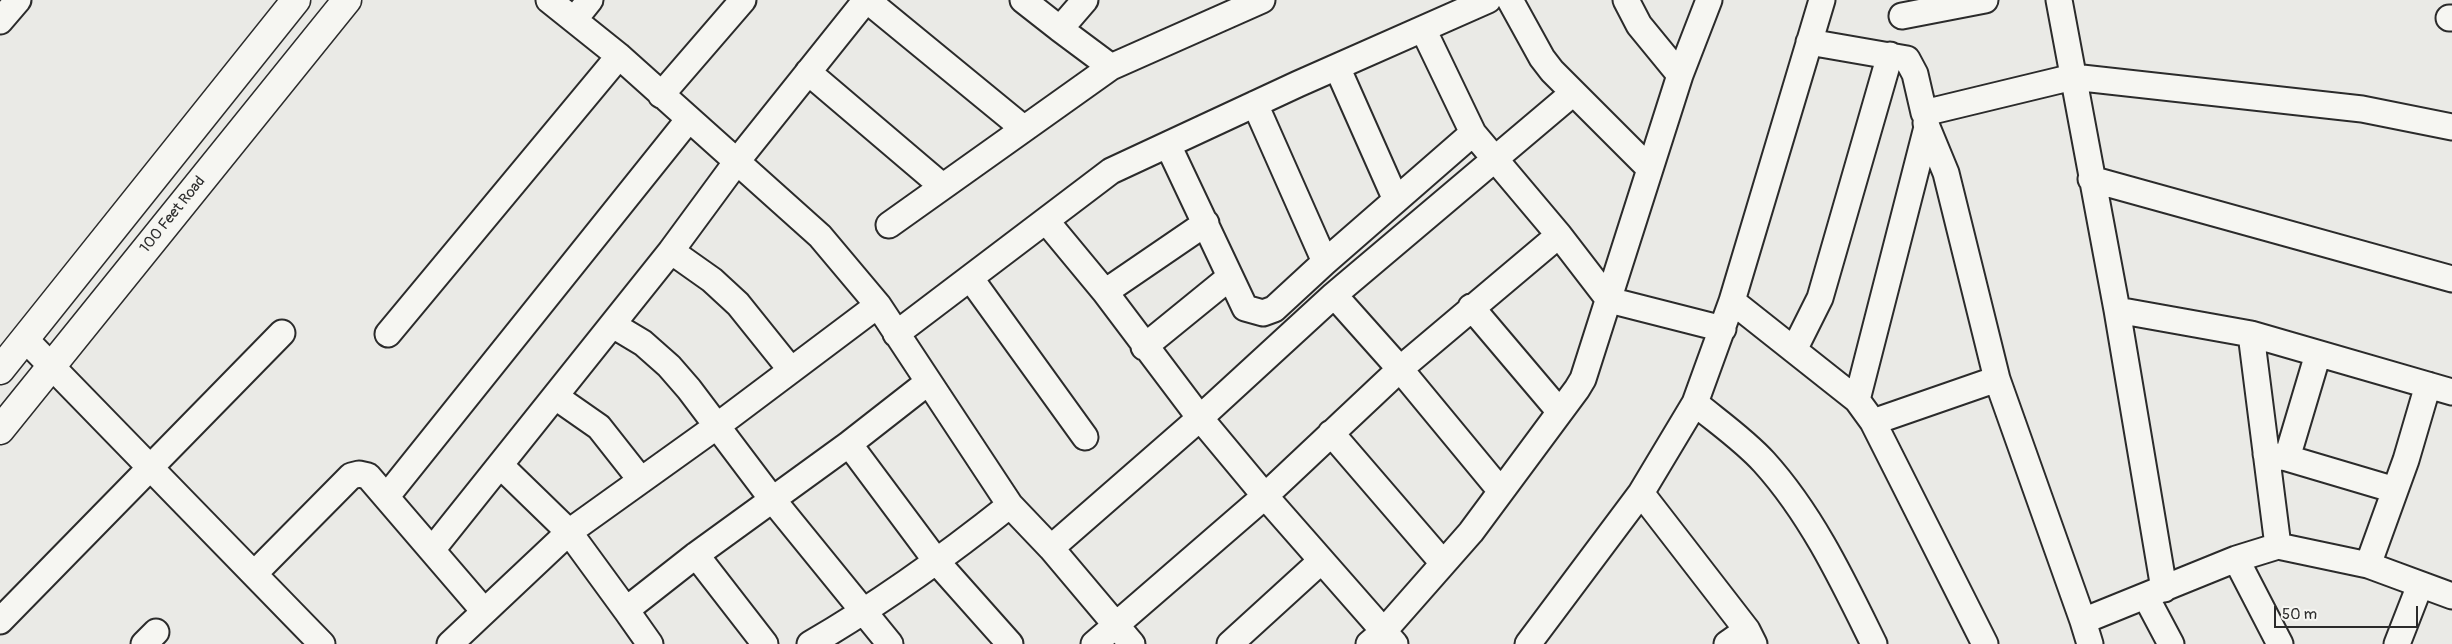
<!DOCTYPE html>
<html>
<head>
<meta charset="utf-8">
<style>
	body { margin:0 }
	#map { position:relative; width:2452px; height:644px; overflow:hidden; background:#eaeae6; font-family:Pangolin,sans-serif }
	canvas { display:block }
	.scale { position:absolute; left:2274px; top:606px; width:144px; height:22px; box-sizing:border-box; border:2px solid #2b2b2b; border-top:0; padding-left:6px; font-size:15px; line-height:18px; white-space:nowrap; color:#2b2b2b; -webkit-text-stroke:4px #f6f6f2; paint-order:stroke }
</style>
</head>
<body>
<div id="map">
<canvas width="2452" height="644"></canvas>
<div class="scale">50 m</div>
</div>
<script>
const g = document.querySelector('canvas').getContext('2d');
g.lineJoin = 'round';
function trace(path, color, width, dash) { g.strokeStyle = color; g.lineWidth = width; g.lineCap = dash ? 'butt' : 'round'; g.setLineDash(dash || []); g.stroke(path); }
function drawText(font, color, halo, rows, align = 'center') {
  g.font = font + ' Pangolin,sans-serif'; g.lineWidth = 4; g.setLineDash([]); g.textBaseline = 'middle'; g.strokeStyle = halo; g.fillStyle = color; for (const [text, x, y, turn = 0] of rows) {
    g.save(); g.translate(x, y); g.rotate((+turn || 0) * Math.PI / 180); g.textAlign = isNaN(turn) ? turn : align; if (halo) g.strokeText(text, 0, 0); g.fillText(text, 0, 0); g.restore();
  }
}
const minor = new Path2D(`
	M549,0L619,56L820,236L878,305L1010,505L1051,548L1132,644
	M867,0L1023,128
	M1023,0L1060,29
	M1085,0L1060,29L1111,67
	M1626,0L1639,25L1680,75
	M2059,0L2117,310L2251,334L2278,546L2368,565L2452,596
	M1902,16L1985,0
	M2449,18H2452
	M574,20L590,0
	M0,21L18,0
	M1423,29L1473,133L1559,235
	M1809,42L1907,59L1915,74L1924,113L2073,77L2362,109L2452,127
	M1337,67L1396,200
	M808,72L942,186
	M661,95L743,0
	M1927,127L1946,173L1997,379L2083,621
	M1168,145L1245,308L1263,313L1274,309L1325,262L1255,104
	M1650,169L1680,75L1709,0
	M2091,179L2452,279
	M1047,222L1105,292L1200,418L1265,496L1395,644
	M889,225L1111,67L1262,0
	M671,251L712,280L738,304L791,370
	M1325,262L1473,133
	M971,279L1085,437
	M1105,292L1206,223
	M1334,295L1400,369L1500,490
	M1732,301L1857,400L1873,422L1985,644
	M1471,307L1560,412
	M2117,310L2164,589
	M613,325L643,343L669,366L689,389L772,499L890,644
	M388,334L619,56
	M896,334L1111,171L1298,84L1488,0
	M2251,334L2452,392
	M25,339L322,644
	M1144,347L1230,277
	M1794,350L1820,298L1890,55
	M927,383L849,444L937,562L1010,644
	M556,397L599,427L640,479
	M1857,400L1927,127L1926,123
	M1695,403C1718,422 1744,440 1764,462C1812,515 1843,581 1874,644
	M1873,422L1997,379
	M1331,433L1443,563
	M2266,454L2287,458L2318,354
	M2287,458L2395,490
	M501,466L569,532L626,610L696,555L849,444
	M1641,493L1747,630L1754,644
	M387,496L689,119
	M1051,548L1200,418L1334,295L1573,93
	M432,550L671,251L738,160L866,0
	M696,555L765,644
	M2236,559L2280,644
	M2368,565L2406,460L2428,385
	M254,574L351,476L359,474L368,476L484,611
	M2146,597L2171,644
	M626,610L650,644
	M0,621L282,333
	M144,644L156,632
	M450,644L569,532L717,426L878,305
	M810,644C881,603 946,556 1010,505
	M1094,644L1265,496L1400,369L1559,235L1609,300L1723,329
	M1230,644L1321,561
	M1369,644L1383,632L1471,532L1577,389L1583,379L1650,169L1552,71L1542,58L1510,0
	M1528,644L1641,493L1695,403L1732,301L1822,0
	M1727,644L1747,630
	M2090,644L2083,621L2236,559L2278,546
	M2397,644L2420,585`);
const major = new Path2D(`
	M0,370L296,0
	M0,430L347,0`);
trace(minor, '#2b2b2b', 29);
trace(major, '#2b2b2b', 31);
trace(minor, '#f6f6f2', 25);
trace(major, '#f6f6f2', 28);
drawText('15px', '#2b2b2b', '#f6f6f2', [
	["100 Feet Road",173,215,-51]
]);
</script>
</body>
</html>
